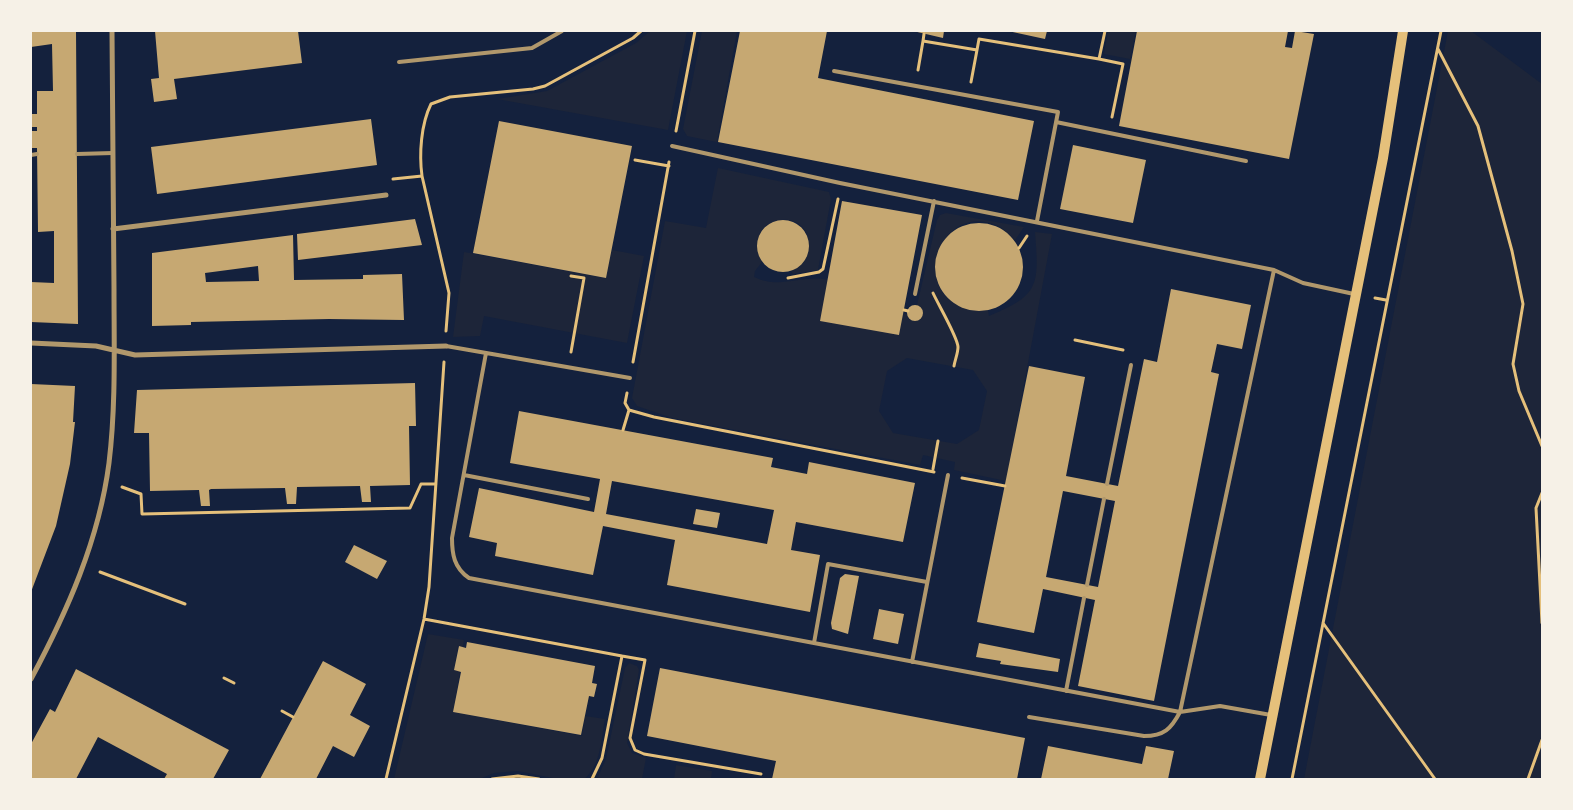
<!DOCTYPE html>
<html>
<head>
<meta charset="utf-8">
<style>
	body { margin:0 }
	#map { position:relative; width:1573px; height:810px; overflow:hidden; background:#14213d; font-family:Rubik,sans-serif }
	canvas { display:block }
	.frame { position:absolute; inset:0; border:32px solid #f6f1e7; pointer-events:none }
</style>
</head>
<body>
<div id="map">
<canvas width="1573" height="810"></canvas>
<div class="frame"></div>
</div>
<script>
const g = document.querySelector('canvas').getContext('2d');
g.lineJoin = 'round';
function paint(path, color) { g.fillStyle = color; g.fill(path, 'evenodd'); }
function trace(path, color, width, dash) { g.strokeStyle = color; g.lineWidth = width; g.lineCap = dash ? 'butt' : 'round'; g.setLineDash(dash || []); g.stroke(path); }
paint(new Path2D(`
	M650,31H687L668,130L497,99L547,91L636,43Z
	M702,31H737L717,142L687,136L683,129Z
	M1108,31H1136L1130,59L1104,54Z
	M1448,31H1471L1542,84V779H1304Z
	M718,168L829,192L831,199L818,270L793,274L791,271C802,265 810,258 809,244C807,204 740,216 762,262L755,271L754,277C781,290 802,274 828,280L899,335L903,313L907,314L913,320L919,319L923,315L922,309L917,305L937,220L940,215L946,213L1024,227L1015,240C1010,236 1005,230 1000,227C936,194 900,313 988,310L989,316C1040,295 1039,285 1035,232L1052,234L1006,481L954,470L955,462L923,455L920,465L672,418L637,406L632,398L665,221L706,228ZM907,358L973,370L987,391L979,430L957,444L893,433L879,411L887,371Z
	M612,250L644,256L627,343L484,316L480,336L453,337L464,252L605,278Z
	M428,634L464,640L463,647L458,646L454,670L460,672L453,712L582,736L585,716L605,719C601,739 601,766 584,779H558L518,771L494,773L479,779H394Z
	M629,663L637,666L639,670L627,743L632,753L646,758L642,779H597L606,759L625,668Z
	M676,765L712,771L711,779H674Z`), '#1d2539');
paint(new Path2D(`
	M31,31H76L78,324L31,322V282L54,283V231L38,232L37,148H31V131H37V127H31V114H37V91H53L52,44L31,47Z
	M155,31H298L302,63L174,79L177,99L154,102L151,79L159,78Z
	M740,31H827L818,78L1034,121L1018,200L718,142Z
	M913,31H944L943,38Z
	M1008,31H1047L1045,39Z
	M1137,31H1288L1285,47L1292,48L1295,31L1314,34L1289,159L1119,126Z
	M371,119L377,165L157,194L151,147Z
	M499,121L632,146L606,278L473,253Z
	M1073,145L1146,160L1133,223L1060,209Z
	M842,201L922,215L899,335L820,321Z
	M415,219L422,245L298,260L297,234Z
	M757 246a26 26 0 1 1 52 0a26 26 0 1 1-52 0Z
	M935 267a44 44 0 1 1 88 0a44 44 0 1 1-88 0Z
	M293,235L294,280L363,279V275L402,274L404,320L329,319L191,322V325L152,326V253ZM258,266L259,281L206,282L205,273Z
	M1171,289L1251,305L1242,349L1217,344L1211,372L1219,374L1154,701L1078,686L1095,600L1043,589L1034,633L977,622L1029,366L1085,377L1066,476L1118,486L1144,359L1157,362ZM1063,491L1115,501L1098,587L1046,577Z
	M907 313a8 8 0 1 1 16 0a8 8 0 1 1-16 0Z
	M415,383L416,426H409L410,485L370,486L371,502H362L360,486L297,487L296,504H287L285,488L211,489L209,490L210,506H201L199,490L150,491L149,433H134L137,390Z
	M31,384L75,386L73,422H75L70,464L56,526L31,592Z
	M519,411L773,458L771,467L807,474L809,462L915,483L903,542L796,522L791,550L820,555L810,612L667,585L675,540L603,526L593,575L495,556L497,543L469,537L479,488L594,512L600,479L510,463ZM612,481L774,510L767,544L606,514Z
	M696,509L720,513L717,528L693,524Z
	M354,545L387,561L377,579L345,562Z
	M845,574L859,576L848,634L832,629L831,623L840,578Z
	M879,609L904,614L898,644L873,639Z
	M467,642L595,666L592,683L597,684L594,697L589,696L581,735L453,712L461,672L454,670L459,646L466,648Z
	M979,643L1060,659L1058,672L1000,664L1001,661L976,657Z
	M323,661L366,684L350,715L370,726L354,757L333,746L316,779H260Z
	M660,668L1025,738L1017,779H772L776,761L647,736Z
	M76,669L229,750L213,779H164L167,774L98,737L76,779H31V744L50,709L55,712Z
	M1048,746L1142,764L1146,746L1174,751L1168,779H1041Z`), '#c6a872');
trace(new Path2D(`
	M924,34L923,41L977,50L979,39L1099,59L1105,31
	M1438,49L1478,126L1512,251L1523,304L1513,364L1519,391L1542,446
	M1099,59L1123,64L1112,117
	M918,70L923,41
	M971,82L977,50
	M676,131L695,31
	M635,160L669,166
	M393,179L422,176
	M1019,248L1027,236
	M788,278L819,272L823,269L838,199
	M933,293C938,304 958,338 958,347C958,353 955,360 954,366
	M1375,298L1386,300
	M904,310L908,311
	M446,331L449,293L422,176C419,154 421,124 431,104L450,97L533,89L545,86L633,38L641,31
	M1075,340L1123,350
	M571,352L584,278L571,276
	M633,362L669,162
	M627,393L625,403L629,410L654,417L934,472
	M623,430L629,410
	M933,469L938,441
	M962,478L1005,486
	M122,487L141,494L142,514L410,508L421,484H436
	M1542,493L1536,508L1542,623
	M100,572L185,604
	M424,619L622,656L602,758L592,779
	M1323,623L1435,779
	M622,656L645,660L630,738L635,750L644,754L761,774
	M224,678L234,683
	M282,711L293,717
	M386,779L424,619L429,587L444,362
	M492,779L518,776L539,779
	M1292,779L1441,31
	M1528,779L1542,740`), '#e5c07b', 3);
trace(new Path2D(`
	M399,62L532,48L562,31
	M834,71L1058,112L1037,221
	M1056,122L1246,161
	M672,146L840,183L1274,270L1303,283L1354,294
	M77,154L113,153
	M31,155L37,154
	M915,294L934,201
	M446,346L630,378
	M486,353L452,538C452,554 454,568 469,578L1180,712L1220,706L1271,715
	M464,475L588,499
	M1107,484L1131,365
	M1087,585L1104,499
	M814,643L828,564L927,582
	M912,662L948,475
	M1066,691L1084,598
	M1029,717L1144,736C1164,736 1171,729 1180,712L1274,270`), '#b1986c', 4);
trace(new Path2D(`
	M113,229L386,195
	M31,343L96,346L135,355L446,346
	M31,679C67,612 99,540 109,463C116,405 114,347 114,289C113,203 112,117 112,31`), '#b1986c', 5);
trace(new Path2D(`
	M1260,779L1383,158L1403,31`), '#e5c07b', 10);
</script>
</body>
</html>
